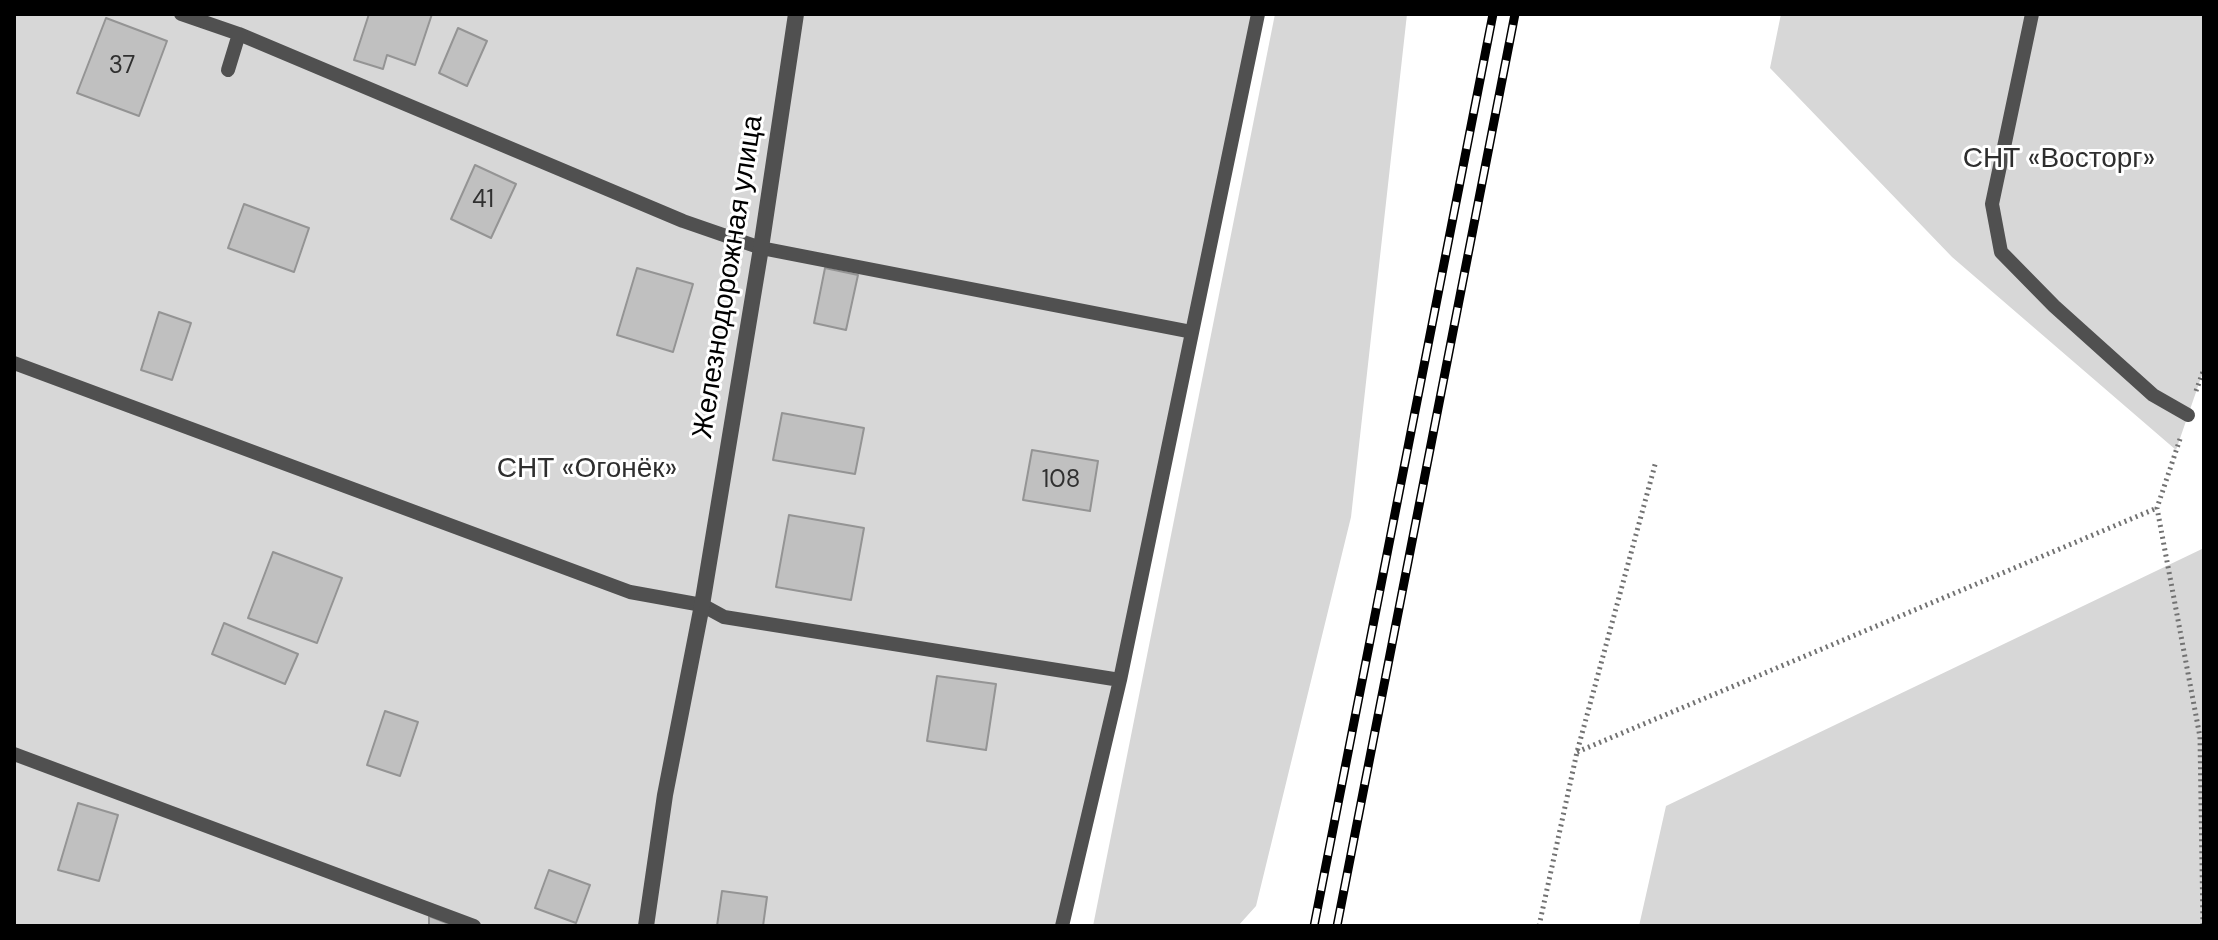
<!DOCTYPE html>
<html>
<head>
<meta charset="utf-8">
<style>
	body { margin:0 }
	#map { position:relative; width:2218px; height:940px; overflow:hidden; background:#fff; font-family:"DM Sans",sans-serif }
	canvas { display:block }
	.frame { position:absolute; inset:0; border:16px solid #000; pointer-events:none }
</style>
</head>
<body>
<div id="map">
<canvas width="2218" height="940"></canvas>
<div class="frame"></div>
</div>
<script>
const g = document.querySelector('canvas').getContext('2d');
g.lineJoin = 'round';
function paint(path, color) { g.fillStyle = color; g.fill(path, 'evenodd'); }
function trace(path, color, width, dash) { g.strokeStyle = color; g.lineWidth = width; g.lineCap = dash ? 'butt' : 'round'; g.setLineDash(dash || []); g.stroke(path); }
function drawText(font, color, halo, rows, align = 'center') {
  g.font = font + ' "DM Sans",sans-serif'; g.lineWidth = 6; g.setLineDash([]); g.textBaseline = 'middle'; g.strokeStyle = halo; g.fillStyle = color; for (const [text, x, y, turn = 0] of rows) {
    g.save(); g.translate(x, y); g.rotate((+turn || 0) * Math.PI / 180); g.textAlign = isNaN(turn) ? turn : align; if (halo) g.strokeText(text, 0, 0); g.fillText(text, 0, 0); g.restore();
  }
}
paint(new Path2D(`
	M14,14H1252L1069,926H14Z
	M1275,14H1407L1351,517L1256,906L1238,926H1093Z
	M1781,14H2204V369L2176,450L1952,257L1770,68Z
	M2204,548V926H1639L1666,806Z`), '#d7d7d7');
const building = new Path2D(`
	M369,14H432L415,65L387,55L383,69L354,60Z
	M106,18L167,41L139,116L77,93Z
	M458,28L487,41L467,86L439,73Z
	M475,165L516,184L491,238L451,219Z
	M244,204L309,228L294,272L228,248Z
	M637,268L693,284L673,352L617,335Z
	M825,268L858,275L846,330L814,323Z
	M159,312L191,323L172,380L141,370Z
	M782,413L864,428L855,474L773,460Z
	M1032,450L1098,461L1090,511L1023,500Z
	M789,515L864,528L851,600L776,587Z
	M273,552L342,578L317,643L248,618Z
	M224,623L298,654L285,684L212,654Z
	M937,676L996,684L986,750L927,741Z
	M385,711L418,722L400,776L367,765Z
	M78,803L118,815L99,881L58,870Z
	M549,870L590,885L576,923L535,908Z
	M722,891L767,897L763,926H717Z
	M429,916L454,926H429Z`);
paint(building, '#c0c0c0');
trace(building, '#949494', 2);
trace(new Path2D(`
	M2196,391L2204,369
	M2180,439L2157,508L2200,737L2203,926
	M1577,752L2157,508
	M1539,926L1577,752L1656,461`), '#727272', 5, [2, 4]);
trace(new Path2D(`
	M181,14L239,34L683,221L761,248L1192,332
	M2032,14L1992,204L2001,252L2054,306L2153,395L2188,415
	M228,70L239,34
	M14,363L630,592L702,605L724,617L1120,680
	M14,754L474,926
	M1062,926L1120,680L1258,14`), '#505050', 14);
trace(new Path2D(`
	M646,926L665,795L702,605L761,248L796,14`), '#505050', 16);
const rail = new Path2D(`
	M1314,926L1493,14
	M1337,926L1515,14`);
trace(rail, '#000', 9);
trace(rail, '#fff', 6, [18]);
drawText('24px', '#303030', null, [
	["37",122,67],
	["41",483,201],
	["108",1061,481]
]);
drawText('28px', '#2e2e2e', '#fff', [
	["СНТ «Восторг»",2059,160],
	["СНТ «Огонёк»",587,470]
]);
drawText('28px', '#000', '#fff', [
	["Железнодорожная улица",729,277,-81]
]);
</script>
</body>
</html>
